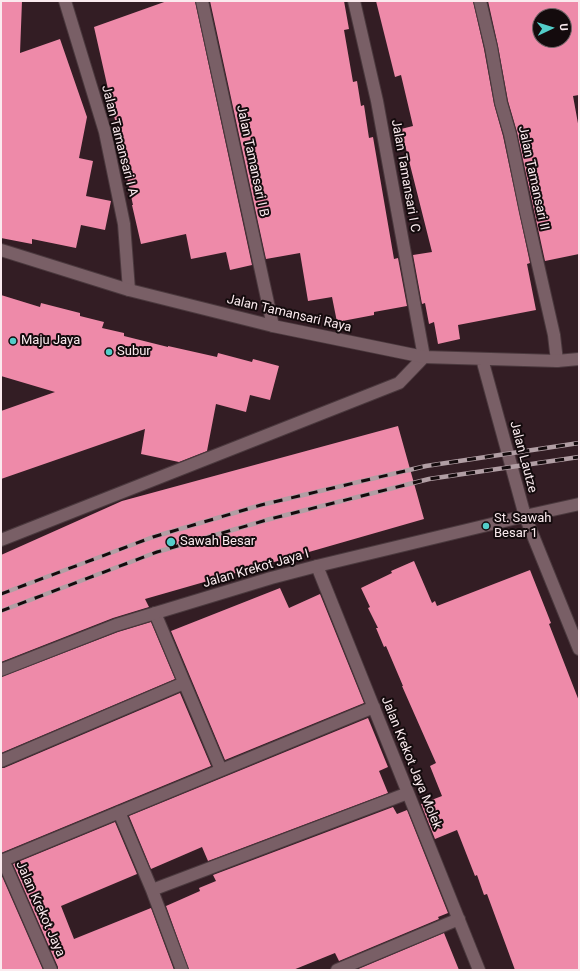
<!DOCTYPE html>
<html>
<head>
<meta charset="utf-8">
<style>
	body { margin:0 }
	#map { position:relative; width:580px; height:971px; overflow:hidden; background:#331d24; font-family:Roboto,sans-serif }
	canvas { display:block }
	.frame { position:absolute; inset:0; border:2px solid #faeaee; pointer-events:none }
	.north { position:absolute; left:532px; top:8px; width:40px; height:40px; box-sizing:border-box; background:#140b0d; border:1px solid #706467; border-radius:50%; rotate:86deg; font-size:11px; font-weight:700; line-height:16px; text-align:center; color:#faeaee }
	.north::after { content:''; display:block; margin:auto; width:14px; height:18px; background:#53cdc9; clip-path:polygon(50% 0,100% 100%,50% 72%,0 100%) }
</style>
</head>
<body>
<div id="map">
<canvas width="580" height="971"></canvas>
<div class="frame"></div>
<div class="north">U</div>
</div>
<script>
const g = document.querySelector('canvas').getContext('2d');
g.lineJoin = 'round';
function paint(path, color) { g.fillStyle = color; g.fill(path, 'evenodd'); }
function trace(path, color, width, dash) { g.strokeStyle = color; g.lineWidth = width; g.lineCap = dash ? 'butt' : 'round'; g.setLineDash(dash || []); g.stroke(path); }
function drawText(font, color, halo, rows, align = 'center') {
  g.font = font + ' Roboto,sans-serif'; g.lineWidth = 4; g.setLineDash([]); g.textBaseline = 'middle'; g.strokeStyle = halo; g.fillStyle = color; for (const [text, x, y, turn = 0] of rows) {
    g.save(); g.translate(x, y); g.rotate((+turn || 0) * Math.PI / 180); g.textAlign = isNaN(turn) ? turn : align; if (halo) g.strokeText(text, 0, 0); g.fillText(text, 0, 0); g.restore();
  }
}
paint(new Path2D(`
	M1,1H22L20,53L60,39L87,117L79,158L93,161L86,196L111,201L105,230L81,225L76,248L32,239V244L1,238Z
	M167,1H195L252,265L230,270L226,252L191,259L186,234L141,244L132,205H133L121,151H122L94,27Z
	M210,1H344L349,29L344,30L353,82L357,81L361,106L364,105L369,138L373,137L394,259L398,258L407,306L374,312V315L337,322L332,297L308,301L300,253L266,259Z
	M376,1H473L484,49L494,104L503,136L530,263L527,264L536,310L458,325L460,339L438,344L434,322L429,324L425,303L422,304L413,255L432,252L401,129L413,126L401,75L395,77Z
	M488,1H579V95L573,96L579,129V254L545,261L517,132L508,101L498,46ZM540,16H564V40H540Z
	M1,295L40,307L41,303L80,313V316L104,322L102,328L124,333V336L168,347V346L217,357L218,353L252,362L253,359L279,366L270,400L250,395L246,412L216,404L207,451L179,462L141,454L145,429L1,479V411L55,392L1,376Z
	M398,426L424,519L145,599L149,607L113,618L1,662V555L122,501Z
	M414,561L432,603L435,601L437,606L530,570L551,623L549,624L579,701V970H515L487,894L484,895L477,875L475,876L457,830L435,839L421,804L442,796L430,766L436,763L402,686H403L386,646L384,647L376,628H378L368,608L370,607L361,588L392,573L391,571Z
	M280,588L289,608L320,594L364,703L225,760L171,631Z
	M151,622L175,679L1,753V677L118,632Z
	M180,693L211,766L1,853V768H4Z
	M368,718L388,767L379,771L388,793L208,861L202,847L151,869L129,816Z
	M393,807L397,814L407,810L448,913L438,917L439,919L339,961L335,953L293,970H189L166,906L200,891L199,888L216,881L213,875Z
	M115,822L137,874L61,906L74,939L151,908L174,970H58V967L13,864Z
	M1,874L43,970H1Z
	M444,933L459,970H356Z`), '#ee8aa9');
const service = new Path2D(`
	M1,540L399,383L424,357`);
const minor = new Path2D(`
	M65,1L105,132L124,224L129,290
	M202,1L273,326
	M354,1L377,101L424,357
	M480,1L491,47L501,103L510,134L526,212L554,335L557,361
	M317,566L479,970
	M155,613L221,770
	M1,761L184,683
	M119,812L152,890L182,970
	M3,860L51,970
	M1,861L374,707
	M152,890L408,793
	M337,970L459,919`);
const tertiary = new Path2D(`
	M1,250L129,290L273,326L424,357L557,361L579,359
	M482,359L525,516L579,649
	M1,670L116,625L271,578L317,566L525,516L579,504`);
trace(service, '#4b393e', 14);
trace(minor, '#4b393e', 14);
trace(tertiary, '#4b393e', 14);
trace(service, '#795f66', 12);
trace(minor, '#795f66', 12);
trace(tertiary, '#795f66', 12);
const rail = new Path2D(`
	M1,594L153,537L261,505L426,466L579,443
	M1,611L157,552L270,519L429,479L579,457`);
trace(rail, '#b19ea4', 4.5);
trace(rail, '#140b0d', 3, [9]);
for (const [x, y, r, color] of [
	[13,341,4,"#53cdc9"],
	[109,352,4,"#53cdc9"],
	[486,526,4,"#53cdc9"],
	[171,542,5,"#53cdc9"]
]) { const dot = new Path2D(); dot.arc(x, y, r, 0, 2 * Math.PI); g.fillStyle = color; g.fill(dot); trace(dot, '#140b0d', 1.5); }
drawText('13px', '#faeaee', '#140b0d', [
	["Jalan Tamansari I A",119,141,76],
	["Jalan Tamansari I B",252,161,78],
	["Jalan Tamansari I C",405,176,80],
	["Jalan Tamansari II",533,178,78],
	["Jalan Tamansari Raya",289,314,13],
	["Jalan Lautze",523,457,75],
	["Jalan Krekot Jaya I",256,569,-16],
	["Jalan Krekot Jaya Molek",411,763,68],
	["Jalan Krekot Jaya",40,909,66]
]);
drawText('13px', '#faeaee', '#140b0d', [
	["Maju Jaya",21,341],
	["Subur",117,352],
	["St. Sawah",494,519],
	["Besar 1",494,534],
	["Sawah Besar",180,542]
], 'left');
</script>
</body>
</html>
